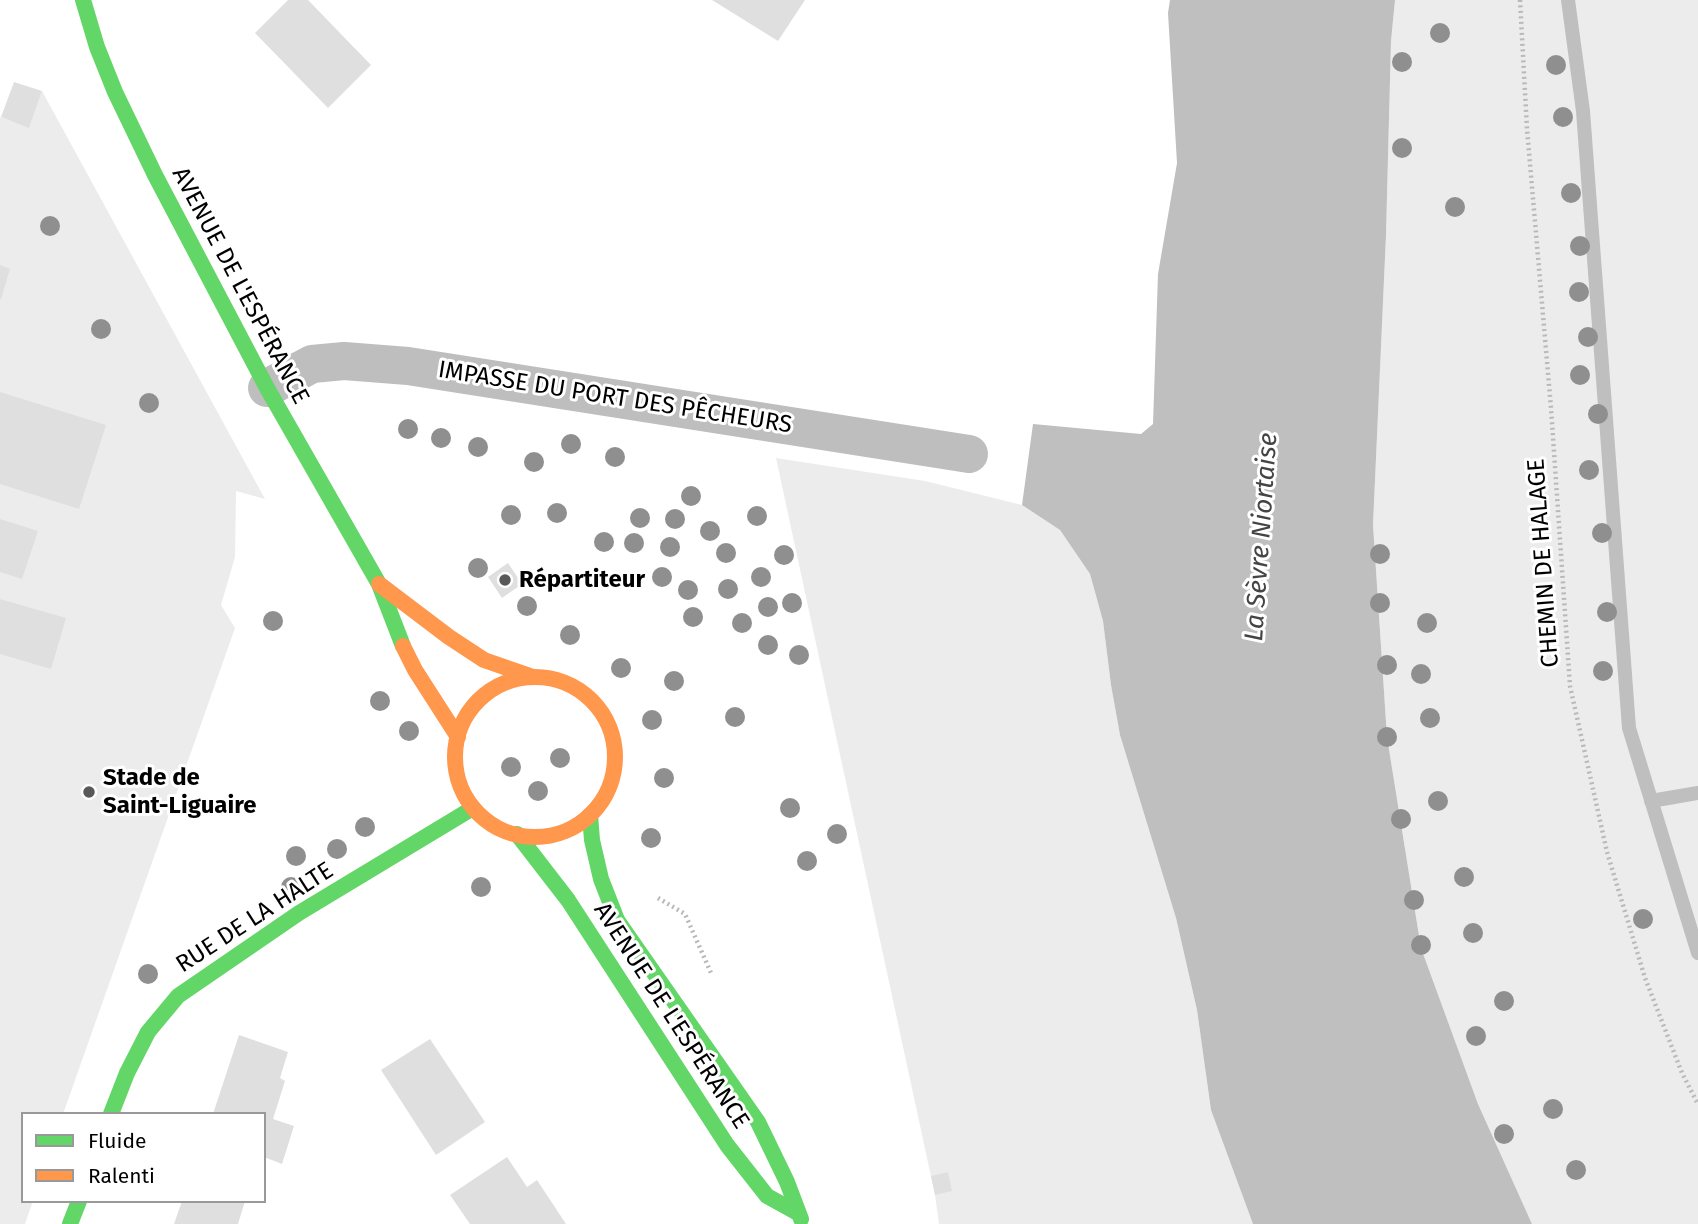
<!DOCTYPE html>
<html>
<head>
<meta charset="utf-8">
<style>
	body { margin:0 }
	#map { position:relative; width:1698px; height:1224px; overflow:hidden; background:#fff; font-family:"Fira Sans",sans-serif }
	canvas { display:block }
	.legend { position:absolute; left:21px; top:1112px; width:245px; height:91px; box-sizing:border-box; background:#fff; border:2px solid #999; margin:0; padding:9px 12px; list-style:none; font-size:21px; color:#000 }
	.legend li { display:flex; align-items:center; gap:14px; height:35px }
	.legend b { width:35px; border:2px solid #999 }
</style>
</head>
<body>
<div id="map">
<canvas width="1698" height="1224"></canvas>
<ul class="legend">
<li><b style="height:9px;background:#63d668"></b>Fluide</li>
<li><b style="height:9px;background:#ff974d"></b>Ralenti</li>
</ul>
</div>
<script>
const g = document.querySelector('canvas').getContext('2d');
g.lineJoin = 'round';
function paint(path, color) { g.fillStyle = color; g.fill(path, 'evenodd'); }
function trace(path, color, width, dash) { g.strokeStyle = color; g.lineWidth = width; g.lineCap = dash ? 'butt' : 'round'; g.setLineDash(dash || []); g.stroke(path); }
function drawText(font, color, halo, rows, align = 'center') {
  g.font = font + ' "Fira Sans",sans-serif'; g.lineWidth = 6; g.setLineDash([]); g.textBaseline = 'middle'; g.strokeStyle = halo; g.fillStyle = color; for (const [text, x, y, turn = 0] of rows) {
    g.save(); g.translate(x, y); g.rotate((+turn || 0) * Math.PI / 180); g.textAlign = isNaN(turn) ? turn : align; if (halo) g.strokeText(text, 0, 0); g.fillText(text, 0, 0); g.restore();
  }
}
paint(new Path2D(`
	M1395,0H1698V1224H1532L1478,1104L1421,948L1387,737L1373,525L1386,235L1391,41Z
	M42,91L265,499L236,491L235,557L221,605L235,628L63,1114H23V1201H33L25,1224H0V117L29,127Z
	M776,458L925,481L1022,505L1060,530L1090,574L1103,621L1111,685L1120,735L1176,918L1197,1010L1211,1110L1253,1224H939L935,1195Z`), '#ececec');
paint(new Path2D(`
	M1170,0H1395L1391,41L1386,235L1373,525L1387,737L1421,948L1478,1104L1532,1224H1253L1211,1110L1197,1010L1176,918L1120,735L1111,685L1103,621L1090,574L1060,530L1022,505L1033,424L1141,434L1153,424L1158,274L1177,163L1168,13Z`), '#bfbfbf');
trace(new Path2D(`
	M1568,0L1583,111L1629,728L1698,953
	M1651,801L1698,793`), '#bfbfbf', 14);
paint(new Path2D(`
	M288,0H308L371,65L328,108L255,33Z
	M712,0H805L778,41Z
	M14,82L42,91L29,128L1,117Z
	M0,265L10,269L1,299H0Z
	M0,392L106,425L79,509L0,484Z
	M0,519L38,531L22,579L0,572Z
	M508,563L522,584L502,598L488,577Z
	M0,599L66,618L51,669L0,654Z
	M239,1035L288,1052L280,1078L285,1081L273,1119L294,1126L282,1164L264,1157V1114H213Z
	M430,1039L485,1122L436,1155L381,1070Z
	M507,1157L527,1187L537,1180L566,1224H470L450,1195Z
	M948,1172L952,1191L935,1195L931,1176Z
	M182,1201H245L238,1224H174Z`), '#dfdfdf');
trace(new Path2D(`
	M1520,0L1527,129L1551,408L1570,686L1607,852L1645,978L1682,1073L1698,1104
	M658,898L685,914L711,973`), '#b9b9b9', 4.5, [2, 3.5]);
trace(new Path2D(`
	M267,388L312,364L344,361L408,366L969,454`), '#bebebe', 38);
trace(new Path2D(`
	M83,0L97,47L115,92L155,175L267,388L379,584L403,646
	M590,815L592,840L601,879L617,920L758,1122L787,1182L801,1219
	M517,834L568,900L727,1145L767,1196L796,1212
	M111,1114L127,1073L148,1032L178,996L299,913L473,808
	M70,1224L79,1201`), '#63d668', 16);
trace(new Path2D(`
	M379,584L449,637L484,660L533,677
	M403,646L415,670L458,737
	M455 757a80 80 0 1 1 160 0a80 80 0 1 1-160 0Z`), '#ff974d', 16);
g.fillStyle = '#8f8f8f';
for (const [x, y] of [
	[1440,33],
	[1402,62],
	[1556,65],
	[1563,117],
	[1402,148],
	[1571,193],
	[1455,207],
	[50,226],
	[1580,246],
	[1579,292],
	[101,329],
	[1588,337],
	[1580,375],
	[149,403],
	[1598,414],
	[408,429],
	[441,438],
	[571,444],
	[478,447],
	[615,457],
	[534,462],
	[1589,470],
	[691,496],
	[557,513],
	[511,515],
	[757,516],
	[640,518],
	[675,519],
	[710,531],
	[1602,533],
	[604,542],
	[634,543],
	[670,547],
	[726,553],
	[1380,554],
	[784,555],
	[478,568],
	[662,577],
	[761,577],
	[728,589],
	[688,590],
	[792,603],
	[1380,603],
	[527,606],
	[768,607],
	[1607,612],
	[693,617],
	[273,621],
	[742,623],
	[1427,623],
	[570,635],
	[768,645],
	[799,655],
	[1387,665],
	[621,668],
	[1603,671],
	[1421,674],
	[674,681],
	[380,701],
	[735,717],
	[1430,718],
	[652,720],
	[409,731],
	[1387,737],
	[560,758],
	[511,767],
	[664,778],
	[538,791],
	[1438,801],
	[790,808],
	[1401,819],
	[365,827],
	[837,834],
	[651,838],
	[337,849],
	[296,856],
	[807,861],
	[1464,877],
	[291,887],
	[481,887],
	[1414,900],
	[1643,919],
	[1473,933],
	[1421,945],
	[148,974],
	[1504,1001],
	[1476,1036],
	[1553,1109],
	[1504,1134],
	[1576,1170]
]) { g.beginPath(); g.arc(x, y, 10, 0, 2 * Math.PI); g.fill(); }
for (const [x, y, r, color] of [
	[505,580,7,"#595959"],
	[89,792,7,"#595959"]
]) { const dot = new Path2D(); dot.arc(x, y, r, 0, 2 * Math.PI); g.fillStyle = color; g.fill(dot); trace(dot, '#fff', 2.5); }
drawText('24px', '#000', '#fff', [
	["AVENUE DE L'ESPÉRANCE",240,286,62],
	["IMPASSE DU PORT DES PÊCHEURS",615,398,9],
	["CHEMIN DE HALAGE",1544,563,-94],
	["RUE DE LA HALTE",255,918,-33],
	["AVENUE DE L'ESPÉRANCE",671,1016,57]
]);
drawText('bold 24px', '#000', '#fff', [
	["Répartiteur",519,580],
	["Stade de",103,778],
	["Saint-Liguaire",103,806]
], 'left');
drawText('italic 26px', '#444', '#fff', [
	["La Sèvre Niortaise",1262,537,-86]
]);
</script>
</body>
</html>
